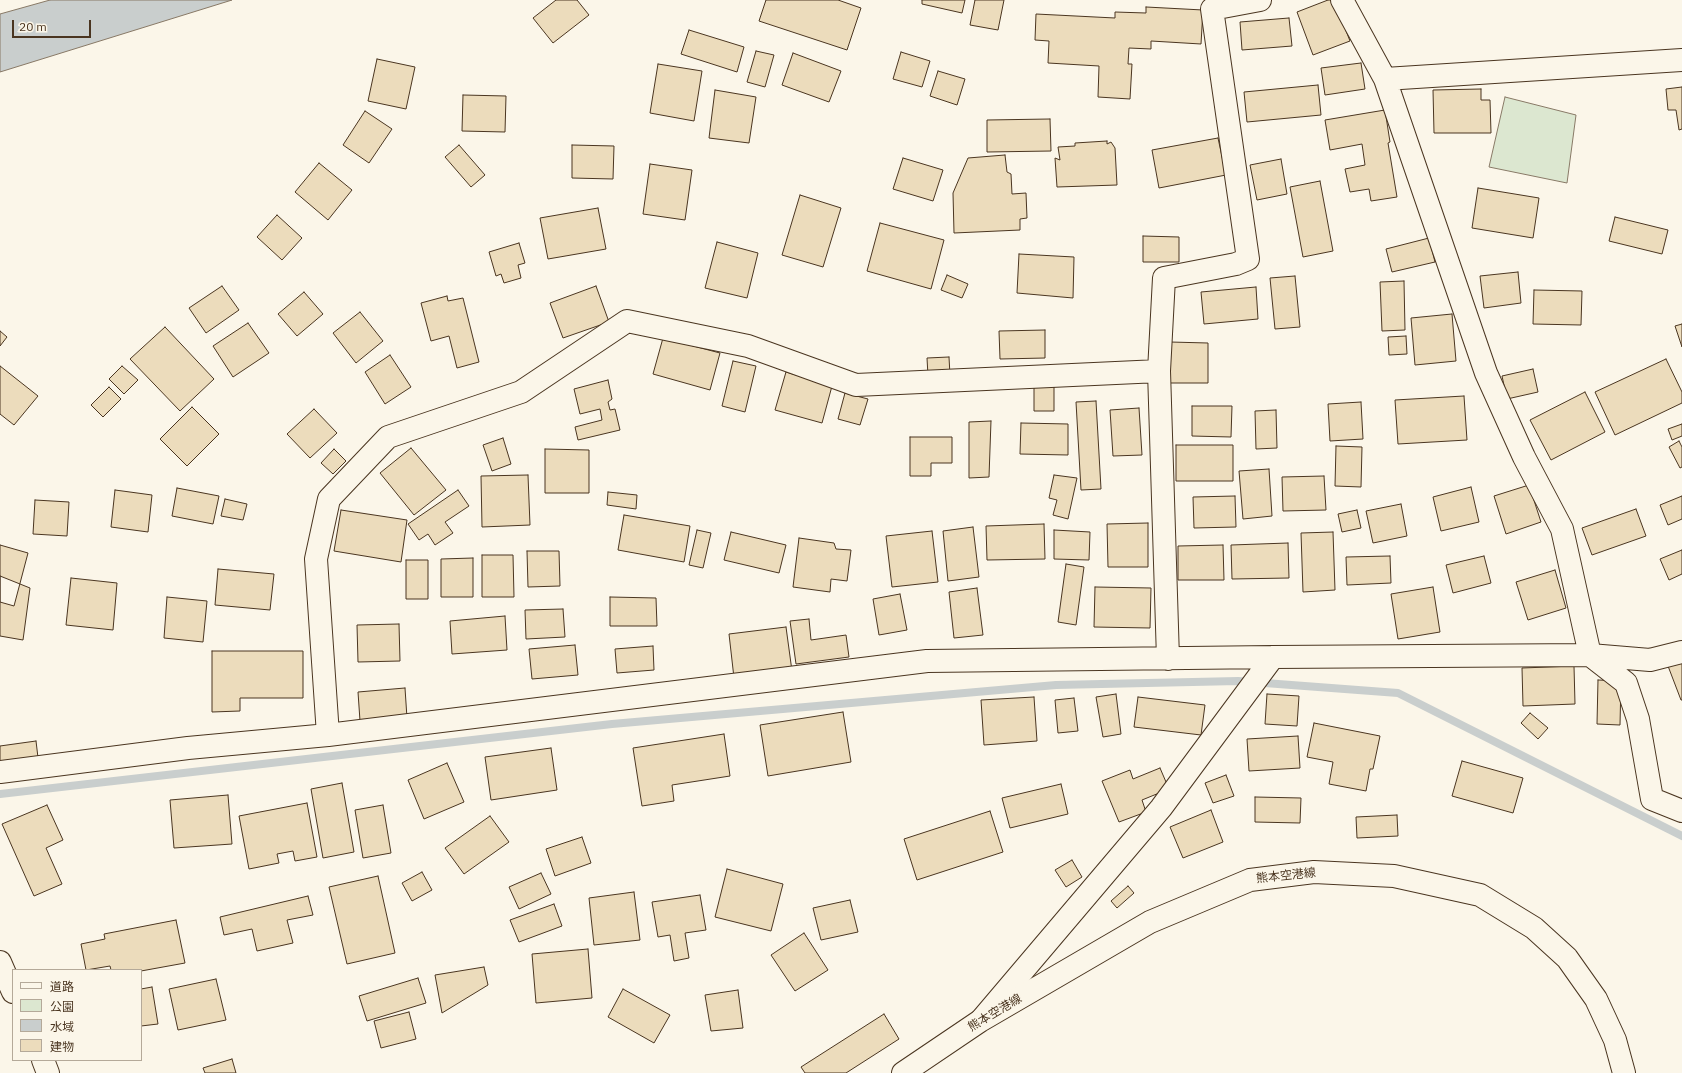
<!DOCTYPE html>
<html>
<head>
<meta charset="utf-8">
<style>
  body { margin:0 }
  #map { position:relative; width:1682px; height:1073px; overflow:hidden; background:#fbf6e9; font-family:"IBM Plex Sans","Noto Sans JP",sans-serif }
  canvas { display:block }
  .legend { position:absolute; left:12px; top:969px; width:130px; height:92px; box-sizing:border-box; background:#fbf6e9; border:1px solid #b4a999; margin:0; padding:5px 7px; list-style:none; font-size:12px; color:#4a3520 }
  .legend li { display:flex; align-items:center; gap:8px; height:20px }
  .legend b { width:20px; border:1px solid #b4a999 }
  .scale { position:absolute; left:12px; top:20px; width:79px; height:18px; box-sizing:border-box; border:2px solid #4a3520; border-top:0; padding-left:5px; font-size:12px; line-height:14px; white-space:nowrap; color:#4a3520; -webkit-text-stroke:3px #fbf6e9; paint-order:stroke }
</style>
</head>
<body>
<div id="map">
<canvas width="1682" height="1073"></canvas>
<ul class="legend">
<li><b style="height:5px;background:#fbf6e9"></b>道路</li>
<li><b style="height:11px;background:#dce7d0"></b>公園</li>
<li><b style="height:11px;background:#c9cecd"></b>水域</li>
<li><b style="height:11px;background:#ecdcbc"></b>建物</li>
</ul>
<div class="scale">20 m</div>
</div>
<script>
const ctx = document.querySelector('canvas').getContext('2d');
ctx.lineJoin = 'round';
function fillPath(path, color) {
  ctx.fillStyle = color;
  ctx.fill(path, 'evenodd');
}
function shape(rows) {
  const path = new Path2D();
  for (const r of rows) {
    path.moveTo(r[0], r[1]);
    for (let i = 2; i < r.length; i += 2) path.lineTo(r[i], r[i + 1]);
  }
  return path;
}
function stroke(path, color, width, dash) {
  ctx.strokeStyle = color;
  ctx.lineWidth = width;
  ctx.lineCap = dash ? 'butt' : 'round';
  ctx.setLineDash(dash || []);
  ctx.stroke(path);
}
function drawText(font, color, halo, rows, align = 'center') {
  ctx.font = font + ' "IBM Plex Sans","Noto Sans JP",sans-serif';
  ctx.lineWidth = 3;
  ctx.setLineDash([]);
  ctx.textBaseline = 'middle';
  ctx.strokeStyle = halo;
  ctx.fillStyle = color;
  for (const [text, x, y, turn = 0] of rows) {
    ctx.save();
    ctx.translate(x, y);
    ctx.rotate((+turn || 0) * Math.PI / 180);
    ctx.textAlign = isNaN(turn) ? turn : align;
    if (halo) ctx.strokeText(text, 0, 0);
    ctx.fillText(text, 0, 0);
    ctx.restore();
  }
}
const green = shape([
  [1505,97,1576,115,1567,183,1489,167,1505,97]
]);
const water = shape([
  [50,0,232,0,0,72,0,14,50,0]
]);
const stream = shape([
  [0,794,612,724,1056,685,1238,681,1398,693,1682,836]
]);
const building = shape([
  [556,0,577,0,589,15,553,43,533,18,556,0],
  [766,0,838,0,861,8,847,50,759,21,766,0],
  [922,0,965,0,962,13,922,4,922,0],
  [975,0,1004,0,998,30,970,25,975,0],
  [1328,0,1334,0,1350,41,1313,55,1297,12,1328,0],
  [1146,7,1203,10,1201,44,1151,41,1151,49,1129,48,1128,64,1132,64,1130,99,1098,97,1099,66,1048,63,1049,41,1035,40,1036,14,1115,18,1115,12,1146,13,1146,7],
  [1289,18,1292,46,1242,50,1240,22,1289,18],
  [689,30,744,47,737,72,681,54,689,30],
  [756,51,774,55,765,87,747,82,756,51],
  [901,52,930,61,922,87,893,79,901,52],
  [793,53,841,71,829,102,782,85,793,53],
  [377,59,415,67,406,109,368,101,377,59],
  [1361,63,1365,89,1325,95,1321,68,1361,63],
  [658,64,702,71,694,121,650,113,658,64],
  [938,71,965,79,957,105,930,96,938,71],
  [1318,85,1321,115,1247,122,1244,92,1318,85],
  [1682,87,1682,129,1679,130,1676,110,1668,110,1666,89,1682,87],
  [1481,89,1481,100,1490,100,1491,133,1434,133,1433,90,1481,89],
  [715,90,756,97,749,143,709,138,715,90],
  [463,95,506,96,505,132,462,131,463,95],
  [1385,110,1390,142,1388,143,1397,197,1371,201,1369,189,1350,192,1345,169,1365,165,1362,144,1330,150,1325,120,1385,110],
  [365,111,392,129,369,163,343,145,365,111],
  [1050,119,1051,151,987,152,987,120,1050,119],
  [1218,138,1226,175,1159,188,1152,150,1218,138],
  [1107,141,1107,144,1111,142,1115,148,1117,185,1057,187,1055,158,1060,160,1058,147,1075,146,1075,143,1107,141],
  [459,145,485,175,471,187,445,157,459,145],
  [572,145,614,146,613,179,572,178,572,145],
  [1005,155,1007,172,1011,174,1012,194,1026,193,1027,218,1020,219,1020,230,954,233,953,193,968,158,1005,155],
  [903,158,943,170,933,201,893,189,903,158],
  [1281,159,1287,194,1257,200,1250,165,1281,159],
  [319,163,352,190,328,220,295,192,319,163],
  [650,164,692,170,685,220,643,214,650,164],
  [1320,181,1333,251,1303,257,1290,187,1320,181],
  [1478,188,1539,198,1533,238,1472,228,1478,188],
  [800,195,841,208,823,267,782,255,800,195],
  [598,208,606,249,548,259,540,218,598,208],
  [277,215,302,238,282,260,257,237,277,215],
  [1615,217,1668,230,1662,254,1609,241,1615,217],
  [880,223,944,240,931,289,867,271,880,223],
  [1143,236,1179,237,1179,262,1143,262,1143,236],
  [1429,238,1435,262,1392,272,1386,249,1429,238],
  [717,242,758,253,747,298,705,288,717,242],
  [519,243,525,263,518,265,521,278,504,283,501,274,496,276,489,252,519,243],
  [1019,254,1074,257,1073,298,1017,293,1019,254],
  [1518,272,1521,303,1484,308,1480,276,1518,272],
  [947,275,968,284,962,298,941,290,947,275],
  [1295,276,1300,327,1275,329,1270,278,1295,276],
  [1404,281,1405,330,1382,331,1380,282,1404,281],
  [222,286,239,310,206,333,189,308,222,286],
  [596,286,609,322,563,338,550,303,596,286],
  [1256,287,1258,319,1204,324,1201,292,1256,287],
  [1534,290,1582,291,1581,325,1533,324,1534,290],
  [304,292,323,314,297,336,278,314,304,292],
  [447,296,448,301,463,298,479,362,457,368,449,336,431,341,421,303,447,296],
  [360,312,383,341,356,363,333,333,360,312],
  [1452,314,1456,361,1415,365,1411,318,1452,314],
  [248,323,269,353,233,377,213,346,248,323],
  [1682,324,1682,347,1675,326,1682,324],
  [165,327,214,379,180,411,130,359,165,327],
  [1045,330,1045,358,1000,359,999,331,1045,330],
  [0,331,7,337,0,346,0,331],
  [1406,336,1407,354,1389,355,1388,337,1406,336],
  [663,338,720,353,710,390,653,374,663,338],
  [1170,342,1208,343,1208,383,1170,383,1170,342],
  [390,355,411,387,385,404,365,372,390,355],
  [949,357,950,375,928,376,927,358,949,357],
  [1666,359,1682,392,1682,403,1615,435,1595,392,1666,359],
  [733,361,756,366,745,412,722,406,733,361],
  [0,366,38,396,14,425,0,414,0,366],
  [122,366,138,380,124,394,109,379,122,366],
  [1533,369,1538,392,1507,399,1502,376,1533,369],
  [786,372,832,386,822,423,775,410,786,372],
  [608,380,612,399,608,402,610,410,615,409,620,430,578,440,575,427,602,420,600,409,580,414,574,389,608,380],
  [1034,385,1054,385,1054,411,1034,411,1034,385],
  [109,387,121,399,103,417,91,405,109,387],
  [1585,392,1605,432,1551,460,1530,420,1585,392],
  [845,393,868,399,860,425,838,419,845,393],
  [1464,396,1467,440,1398,444,1395,400,1464,396],
  [1096,401,1101,489,1081,490,1076,402,1096,401],
  [1361,402,1363,439,1330,441,1328,404,1361,402],
  [1192,406,1232,406,1231,437,1192,436,1192,406],
  [192,407,219,434,187,466,160,439,192,407],
  [1139,408,1142,455,1113,456,1110,410,1139,408],
  [314,409,337,433,310,458,287,434,314,409],
  [1276,410,1277,448,1256,449,1255,411,1276,410],
  [991,421,989,477,969,478,969,422,991,421],
  [1021,423,1068,424,1068,455,1020,454,1021,423],
  [1682,424,1682,436,1672,440,1668,429,1682,424],
  [910,437,952,437,952,463,931,463,931,476,910,476,910,437],
  [503,438,511,464,492,471,483,445,503,438],
  [1679,441,1682,447,1682,467,1680,468,1669,447,1679,441],
  [1176,445,1233,445,1233,481,1176,481,1176,445],
  [1336,446,1362,447,1361,487,1335,486,1336,446],
  [411,448,446,490,414,515,380,473,411,448],
  [334,449,346,461,333,474,321,463,334,449],
  [545,449,589,450,589,493,545,493,545,449],
  [1269,469,1272,516,1243,519,1239,471,1269,469],
  [528,475,530,525,482,527,481,476,528,475],
  [1054,475,1077,478,1068,519,1053,515,1057,500,1049,498,1054,475],
  [1324,476,1326,510,1283,511,1282,477,1324,476],
  [1529,485,1541,522,1506,534,1494,496,1529,485],
  [1471,487,1479,522,1441,531,1433,497,1471,487],
  [177,488,219,496,213,524,172,516,177,488],
  [115,490,152,495,148,532,111,527,115,490],
  [458,490,469,506,445,522,453,533,435,545,428,534,419,540,408,524,458,490],
  [608,492,637,495,636,509,607,505,608,492],
  [1235,496,1236,527,1194,528,1193,497,1235,496],
  [1682,496,1682,519,1668,525,1660,505,1682,496],
  [225,499,247,504,243,520,221,516,225,499],
  [35,500,69,502,67,536,33,534,35,500],
  [1401,504,1407,536,1373,543,1366,511,1401,504],
  [1636,509,1646,536,1592,555,1582,528,1636,509],
  [341,510,407,520,401,562,334,551,341,510],
  [1357,510,1361,528,1342,532,1338,514,1357,510],
  [624,515,690,526,684,562,618,550,624,515],
  [1148,523,1148,567,1108,567,1107,524,1148,523],
  [1044,524,1045,559,987,560,986,526,1044,524],
  [973,527,979,577,948,581,943,531,973,527],
  [697,530,711,533,703,568,689,565,697,530],
  [1054,530,1090,532,1089,560,1054,559,1054,530],
  [932,531,938,582,892,587,886,536,932,531],
  [731,532,786,545,779,573,724,560,731,532],
  [1333,532,1335,590,1303,592,1301,533,1333,532],
  [799,538,834,543,836,549,851,550,847,581,831,579,830,592,793,587,799,538],
  [1288,543,1289,578,1232,579,1231,545,1288,543],
  [0,545,28,553,14,606,0,602,0,545],
  [1223,545,1224,580,1178,580,1178,546,1223,545],
  [1682,550,1682,574,1669,580,1660,559,1682,550],
  [527,551,559,551,560,586,528,587,527,551],
  [482,555,513,555,514,597,482,597,482,555],
  [1390,556,1391,583,1347,585,1346,557,1390,556],
  [1484,556,1491,583,1453,593,1446,565,1484,556],
  [473,558,473,597,441,597,441,559,473,558],
  [406,560,428,560,428,599,406,599,406,560],
  [1066,564,1084,567,1076,625,1058,622,1066,564],
  [218,569,274,574,270,610,215,605,218,569],
  [1555,570,1566,608,1528,620,1516,582,1555,570],
  [0,576,30,588,23,640,0,636,0,576],
  [71,578,117,583,113,630,66,625,71,578],
  [1095,587,1151,588,1150,628,1094,627,1095,587],
  [1433,587,1440,632,1398,639,1391,594,1433,587],
  [977,588,983,635,954,638,949,592,977,588],
  [900,594,907,630,879,635,873,599,900,594],
  [167,597,207,601,203,642,164,638,167,597],
  [610,597,656,598,657,626,610,626,610,597],
  [563,609,565,637,526,639,525,610,563,609],
  [505,616,507,650,452,654,450,621,505,616],
  [809,619,811,640,846,635,849,657,796,664,790,621,809,619],
  [399,624,400,661,358,662,357,625,399,624],
  [786,627,792,671,734,678,729,634,786,627],
  [575,645,578,675,532,679,529,649,575,645],
  [653,646,654,670,617,673,615,649,653,646],
  [212,651,303,651,303,698,240,698,240,711,212,712,212,651],
  [1682,661,1682,700,1681,700,1668,666,1682,661],
  [1574,666,1575,704,1523,706,1522,668,1574,666],
  [1598,680,1621,681,1620,725,1597,724,1598,680],
  [405,688,407,718,360,721,358,692,405,688],
  [1116,694,1121,734,1103,737,1096,697,1116,694],
  [1267,694,1299,696,1297,726,1265,724,1267,694],
  [1034,697,1037,741,984,745,981,700,1034,697],
  [1138,697,1205,705,1201,735,1134,727,1138,697],
  [1074,698,1078,731,1058,733,1055,700,1074,698],
  [843,712,851,762,768,776,760,725,843,712],
  [1530,713,1548,728,1538,739,1521,723,1530,713],
  [1314,723,1380,736,1373,769,1370,769,1366,791,1329,784,1333,762,1307,757,1314,723],
  [724,734,730,776,672,785,674,801,642,806,633,748,724,734],
  [1298,736,1300,768,1249,771,1247,739,1298,736],
  [36,741,39,766,0,771,0,746,36,741],
  [551,748,557,790,491,800,485,757,551,748],
  [1462,761,1523,778,1513,813,1452,796,1462,761],
  [447,763,464,802,424,819,408,780,447,763],
  [1160,768,1169,789,1142,800,1146,812,1119,822,1102,781,1130,770,1133,779,1160,768],
  [1226,775,1234,796,1213,803,1205,783,1226,775],
  [342,783,354,852,323,858,311,789,342,783],
  [1061,784,1068,814,1010,828,1002,798,1061,784],
  [228,795,232,844,174,848,170,800,228,795],
  [1255,797,1301,798,1300,823,1255,822,1255,797],
  [307,803,317,857,295,861,293,851,277,854,279,863,249,869,239,816,307,803],
  [47,805,63,840,46,848,62,884,34,896,2,824,47,805],
  [383,805,391,853,363,858,355,810,383,805],
  [1211,810,1223,842,1183,858,1170,827,1211,810],
  [990,811,1003,852,917,880,904,839,990,811],
  [1397,815,1398,836,1357,838,1356,817,1397,815],
  [490,816,509,842,464,874,445,848,490,816],
  [582,837,591,863,555,876,546,849,582,837],
  [1072,860,1082,877,1066,887,1055,870,1072,860],
  [727,869,783,884,771,931,715,917,727,869],
  [422,872,432,890,412,901,402,883,422,872],
  [541,873,551,894,519,909,509,887,541,873],
  [378,876,395,953,347,964,329,887,378,876],
  [1128,886,1134,893,1117,908,1111,901,1128,886],
  [634,892,640,940,594,945,589,898,634,892],
  [700,895,706,930,685,933,689,958,674,961,670,935,658,937,652,902,700,895],
  [308,896,313,915,287,920,293,943,257,951,252,929,224,935,220,917,308,896],
  [850,900,858,932,821,940,813,908,850,900],
  [554,904,562,926,519,942,510,920,554,904],
  [176,920,185,963,141,971,141,970,111,970,110,966,86,970,81,944,105,939,104,934,176,920],
  [804,933,828,970,795,991,771,955,804,933],
  [588,949,592,998,536,1003,532,954,588,949],
  [484,967,488,985,442,1013,435,975,484,967],
  [418,978,426,1003,367,1021,359,996,418,978],
  [216,979,226,1020,178,1030,169,989,216,979],
  [152,987,158,1024,141,1026,141,989,152,987],
  [623,989,670,1015,654,1043,608,1017,623,989],
  [738,990,743,1028,711,1031,705,995,738,990],
  [409,1012,416,1039,381,1048,374,1021,409,1012],
  [884,1014,899,1039,846,1073,805,1073,801,1067,884,1014],
  [232,1059,236,1073,205,1073,203,1068,232,1059]
]);
const minor = shape([
  [1342,0,1385,79,1486,373,1524,457,1562,529,1590,655,1626,683,1638,719,1652,799,1682,811],
  [1385,79,1682,60],
  [1168,659,1159,371,1164,278,1236,264,1248,259,1212,9,1260,0],
  [328,735,316,559,329,499,388,437,521,392,627,321,748,346,856,385,1159,371],
  [0,772,188,748,328,735,927,661,1273,657,1590,655,1650,660,1682,652],
  [982,1019,1161,808,1273,657]
]);
const major = shape([
  [903,1073,980,1021,1150,922,1250,880,1314,872,1394,876,1480,895,1534,928,1567,958,1596,999,1615,1040,1624,1073]
]);
const highway = shape([
  [0,962,13,992],
  [43,1060,48,1073]
]);
const streetNames = [
  ["熊本空港線",1286,876,-6],
  ["熊本空港線",995,1013,-31]
];
fillPath(green, '#dce7d0');
stroke(green, '#887966', 1);
fillPath(water, '#c9cecd');
stroke(water, '#887966', 1);
stroke(stream, '#c9cecd', 8);
fillPath(building, '#ecdcbc');
stroke(building, '#4a3520', 1);
stroke(minor, '#4a3520', 24);
stroke(major, '#4a3520', 24);
stroke(highway, '#4a3520', 24);
stroke(minor, '#fbf6e9', 22);
stroke(major, '#fbf6e9', 22);
stroke(highway, '#fbf6e9', 22);
drawText('12px', '#4a3520', '#fbf6e9', streetNames);
</script>
</body>
</html>
